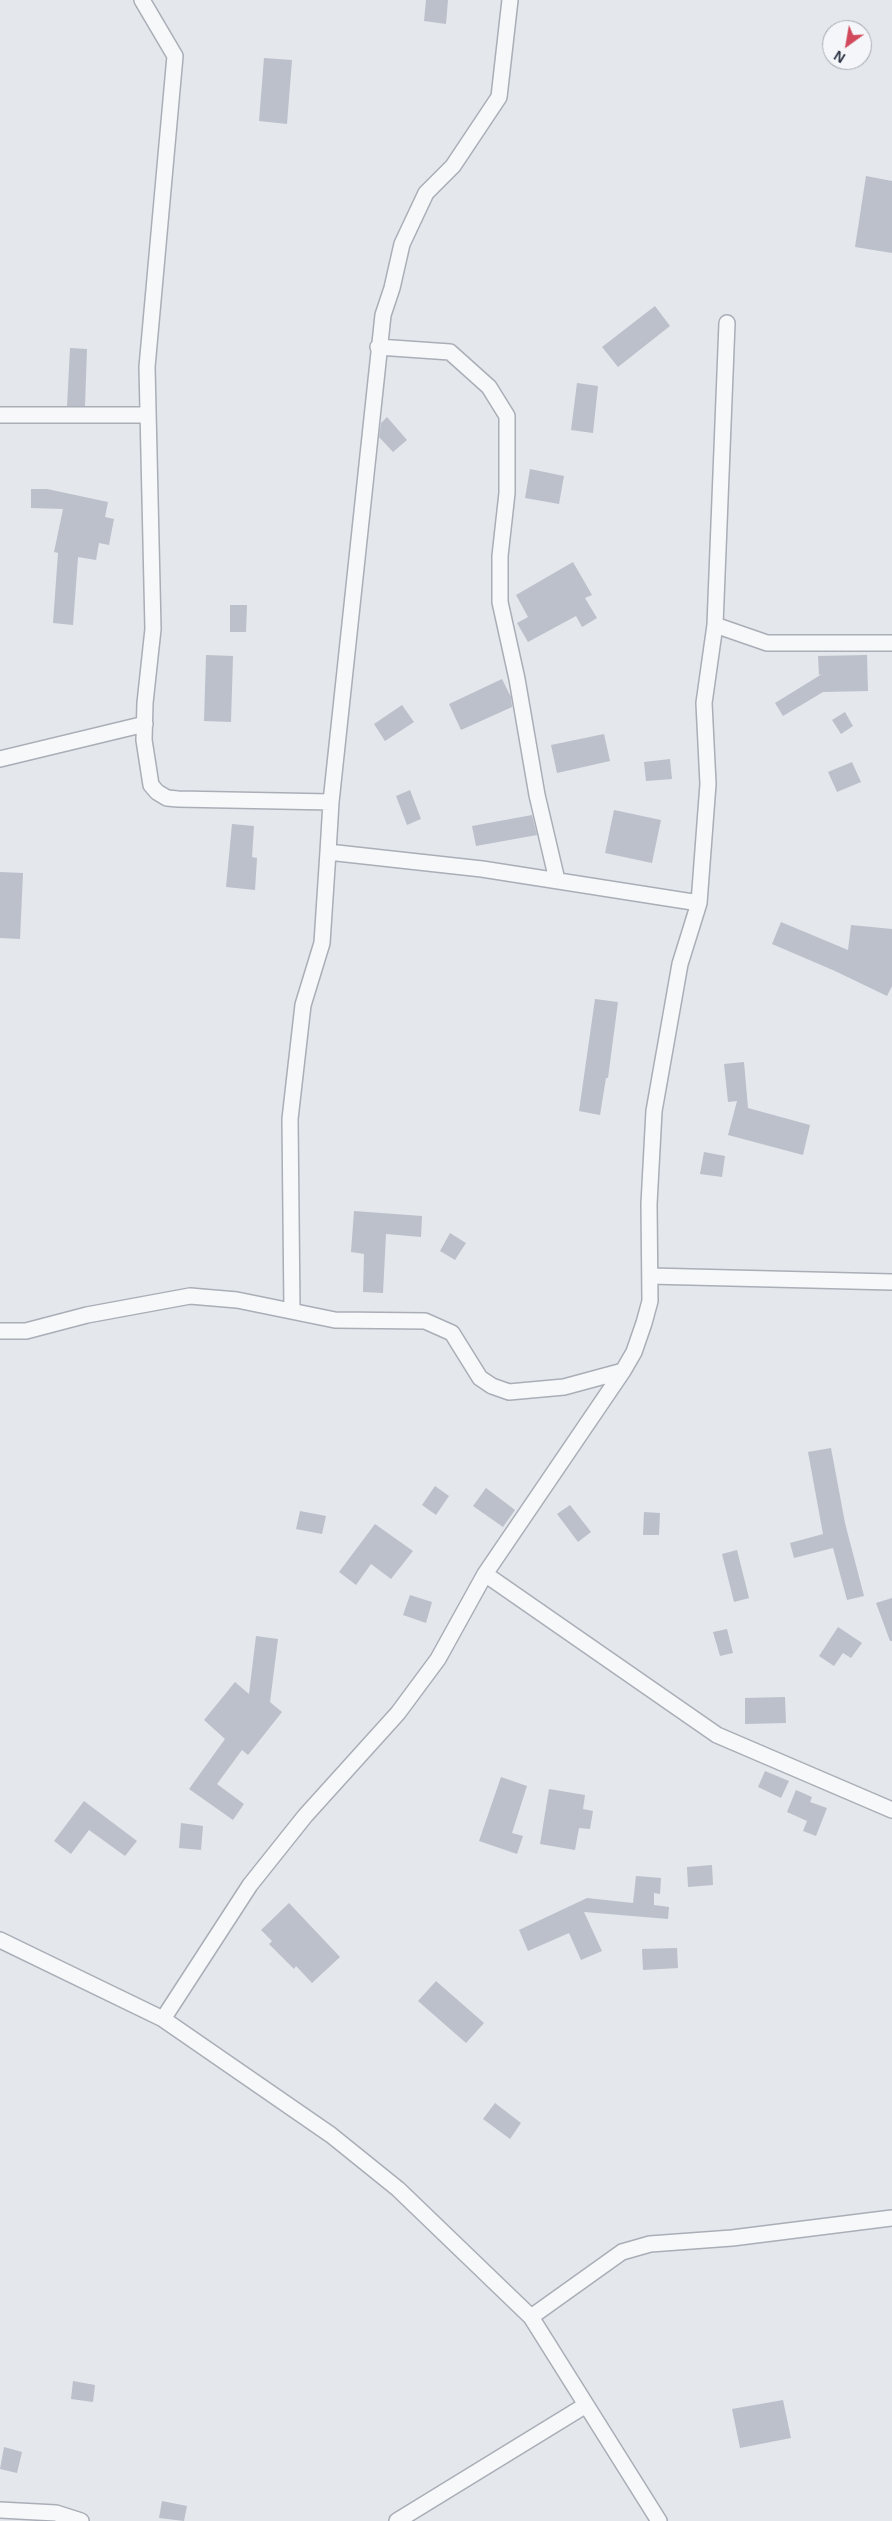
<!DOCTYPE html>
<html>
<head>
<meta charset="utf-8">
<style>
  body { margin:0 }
  #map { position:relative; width:892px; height:2521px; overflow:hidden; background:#e4e7ec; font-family:Helvetica,sans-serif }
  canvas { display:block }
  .north { position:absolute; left:822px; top:20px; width:50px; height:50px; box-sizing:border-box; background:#f4f6f9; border:1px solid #a4a8b1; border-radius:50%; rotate:212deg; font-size:14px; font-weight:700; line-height:20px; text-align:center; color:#2b3445 }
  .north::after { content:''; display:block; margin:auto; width:18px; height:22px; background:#d1495b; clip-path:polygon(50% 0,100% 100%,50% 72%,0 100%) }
</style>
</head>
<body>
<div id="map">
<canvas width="892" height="2521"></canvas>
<div class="north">N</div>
</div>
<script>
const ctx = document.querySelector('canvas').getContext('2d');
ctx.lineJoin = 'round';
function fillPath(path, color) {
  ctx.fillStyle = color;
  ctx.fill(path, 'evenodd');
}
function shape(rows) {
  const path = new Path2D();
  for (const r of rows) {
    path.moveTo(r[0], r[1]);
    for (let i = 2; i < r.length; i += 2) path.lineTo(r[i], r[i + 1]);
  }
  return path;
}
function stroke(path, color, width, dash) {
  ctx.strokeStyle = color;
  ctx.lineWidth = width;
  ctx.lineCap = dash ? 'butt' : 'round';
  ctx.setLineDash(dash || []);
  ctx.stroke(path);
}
const building = shape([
  [426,0,448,0,446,24,424,21],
  [264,58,292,60,287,124,259,121],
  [866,176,892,181,892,253,855,247],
  [655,306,670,326,618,367,602,347],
  [70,348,87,349,85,406,67,406],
  [577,383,598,386,593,433,571,430],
  [387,417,407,440,393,452,379,437,381,423],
  [530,469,564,476,559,504,525,498],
  [31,489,47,489,108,502,105,517,114,519,109,545,99,543,96,560,78,557,73,625,53,623,58,553,54,552,63,509,31,508],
  [573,562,592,595,585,598,597,618,582,627,576,616,528,642,517,623,528,617,516,595],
  [230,605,247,605,246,632,230,632],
  [206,655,233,656,231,722,204,721],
  [867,655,868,691,823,692,783,716,775,703,822,674,819,675,818,656],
  [502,679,511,697,512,707,461,730,449,704],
  [402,705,414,722,385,741,374,724],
  [845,712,853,726,841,734,832,720],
  [604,734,610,761,557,773,551,745],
  [670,759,672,779,646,781,644,762],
  [852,762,861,782,837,792,828,772],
  [410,790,421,819,407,825,396,796],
  [614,810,661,820,652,863,605,853],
  [532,815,537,835,476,846,472,826],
  [232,824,254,826,252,857,257,858,255,890,226,887],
  [0,872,23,873,20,939,0,938],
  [781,922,848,950,851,925,892,929,892,986,887,996,835,971,772,944],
  [595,999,618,1002,608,1078,606,1078,600,1115,579,1111],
  [744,1062,748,1108,810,1125,803,1155,728,1135,737,1101,728,1102,724,1064],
  [704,1152,725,1156,722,1177,700,1174],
  [354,1211,422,1216,421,1237,386,1234,383,1293,363,1292,364,1254,351,1252],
  [450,1233,466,1243,455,1260,440,1251],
  [831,1448,845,1523,864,1596,847,1600,833,1548,794,1558,790,1543,823,1534,808,1452],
  [435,1486,449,1496,436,1515,422,1505],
  [486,1488,515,1510,503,1527,473,1506],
  [570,1505,591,1532,578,1542,557,1514],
  [300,1511,326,1516,322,1534,296,1529],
  [644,1512,660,1513,659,1535,643,1535],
  [375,1524,413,1551,391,1579,371,1564,356,1585,339,1572],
  [737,1550,749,1598,734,1602,722,1554],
  [410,1595,432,1602,426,1623,403,1615],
  [892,1598,892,1641,890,1641,876,1603],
  [838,1627,862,1643,851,1658,843,1653,834,1666,819,1656],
  [727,1629,733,1653,720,1656,713,1632],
  [256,1636,278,1639,270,1702,282,1712,248,1755,242,1750,217,1784,244,1804,233,1820,189,1789,225,1739,204,1720,235,1682,249,1694],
  [785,1697,786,1723,745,1724,745,1698],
  [765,1771,789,1781,781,1798,758,1787],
  [501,1777,527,1786,512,1833,523,1836,517,1854,479,1841],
  [549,1789,585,1795,583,1809,593,1811,590,1829,579,1828,575,1850,540,1844],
  [796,1790,812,1797,810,1802,827,1808,816,1836,803,1831,807,1821,787,1812],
  [84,1801,137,1841,125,1856,89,1830,71,1854,54,1841],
  [181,1823,203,1826,201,1850,179,1848],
  [712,1865,713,1885,688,1887,687,1867],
  [636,1876,661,1878,660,1894,654,1893,654,1905,669,1907,668,1919,584,1912,602,1951,581,1960,569,1933,528,1951,519,1930,587,1898,633,1903],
  [289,1903,340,1957,312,1983,296,1966,294,1969,269,1944,272,1941,261,1930],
  [677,1948,678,1968,643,1970,642,1949],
  [436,1981,484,2023,466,2043,418,2001],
  [495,2103,521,2123,510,2139,483,2119],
  [73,2381,95,2385,93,2402,71,2399],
  [783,2400,791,2438,740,2448,732,2409],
  [4,2447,22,2452,17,2473,0,2469],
  [162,2501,187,2506,184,2521,159,2518]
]);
const street = shape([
  [142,0,175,56,147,367,153,629,145,703,144,740,151,785,157,792,167,798,178,799,331,802,328,852,482,869,699,903],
  [378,347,450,352,489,387,507,416,507,493,500,556,500,602,517,679,537,795,557,880],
  [0,415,148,415],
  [715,625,767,643,892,643],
  [0,759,145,724],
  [331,802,383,315,392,288,402,244,426,193,453,166,499,97,510,0],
  [650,1276,892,1282],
  [292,1311,290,1119,303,1005,322,943,328,852],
  [0,1331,26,1331,87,1315,190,1296,237,1300,335,1320,425,1321,452,1333,480,1378,492,1386,509,1392,564,1387,623,1371],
  [485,1574,717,1735,892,1810],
  [0,1940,163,2019,331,2135,398,2189,531,2317,659,2521],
  [163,2019,250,1885,305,1816,398,1713,438,1659,485,1574,623,1371,634,1352,644,1323,650,1301,649,1204,654,1111,680,964,699,903,708,784,704,703,715,625,727,323],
  [531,2317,622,2252,650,2244,732,2238,892,2218],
  [0,2510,56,2513,81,2521],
  [397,2521,586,2405]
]);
fillPath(building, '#bbc0ca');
stroke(street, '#a9aeb7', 18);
stroke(street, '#f7f8fa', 15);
</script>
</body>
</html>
